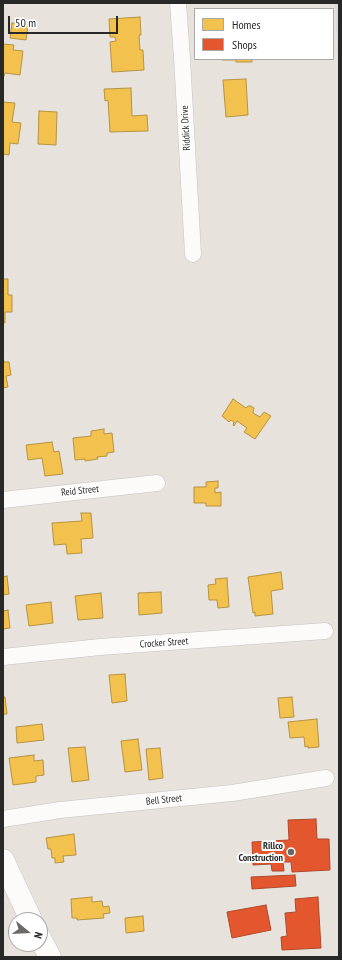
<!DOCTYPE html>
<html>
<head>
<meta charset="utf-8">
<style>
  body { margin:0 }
  #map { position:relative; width:342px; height:960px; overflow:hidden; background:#e8e2dd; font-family:"PT Sans Narrow",sans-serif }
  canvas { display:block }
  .frame { position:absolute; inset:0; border:4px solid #282828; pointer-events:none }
  .legend { position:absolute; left:194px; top:8px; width:140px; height:52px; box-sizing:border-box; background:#fff; border:1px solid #a9a9a9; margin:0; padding:5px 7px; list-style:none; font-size:12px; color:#282828 }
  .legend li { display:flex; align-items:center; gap:8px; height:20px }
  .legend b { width:20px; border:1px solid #a9a9a9 }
  .north { position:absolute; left:8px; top:912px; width:40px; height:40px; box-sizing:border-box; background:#fff; border:1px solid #a9a9a9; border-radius:50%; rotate:108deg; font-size:11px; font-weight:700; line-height:16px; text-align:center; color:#282828 }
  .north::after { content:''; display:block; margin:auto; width:14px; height:18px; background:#6b6967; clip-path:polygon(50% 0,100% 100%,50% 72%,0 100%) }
  .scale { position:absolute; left:8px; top:16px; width:110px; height:18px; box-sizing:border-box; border:2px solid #282828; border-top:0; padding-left:5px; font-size:12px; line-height:14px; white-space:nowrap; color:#282828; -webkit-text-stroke:3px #fff; paint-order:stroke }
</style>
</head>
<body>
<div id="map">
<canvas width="342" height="960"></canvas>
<div class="frame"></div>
<ul class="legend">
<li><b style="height:11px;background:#f2c14e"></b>Homes</li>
<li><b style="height:11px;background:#e4572e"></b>Shops</li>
</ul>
<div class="north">N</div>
<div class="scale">50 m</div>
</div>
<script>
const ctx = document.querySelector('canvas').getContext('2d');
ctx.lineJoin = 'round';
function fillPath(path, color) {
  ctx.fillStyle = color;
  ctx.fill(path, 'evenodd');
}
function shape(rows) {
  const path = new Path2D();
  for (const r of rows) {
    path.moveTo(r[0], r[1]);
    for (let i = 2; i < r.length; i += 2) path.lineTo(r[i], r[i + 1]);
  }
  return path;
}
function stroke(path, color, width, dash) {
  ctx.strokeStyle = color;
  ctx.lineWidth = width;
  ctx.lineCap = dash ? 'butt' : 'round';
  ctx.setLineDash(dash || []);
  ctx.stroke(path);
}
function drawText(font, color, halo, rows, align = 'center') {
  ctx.font = font + ' "PT Sans Narrow",sans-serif';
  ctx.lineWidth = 4;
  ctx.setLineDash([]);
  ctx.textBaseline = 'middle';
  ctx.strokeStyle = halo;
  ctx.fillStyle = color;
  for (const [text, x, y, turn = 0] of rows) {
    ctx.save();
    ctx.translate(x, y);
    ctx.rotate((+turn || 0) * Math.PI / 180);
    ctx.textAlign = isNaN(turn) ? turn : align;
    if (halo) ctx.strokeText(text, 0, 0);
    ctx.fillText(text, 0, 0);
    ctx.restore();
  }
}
const homes = shape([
  [140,17,141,35,139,35,140,50,143,50,144,70,112,72,110,42,116,41,115,37,110,37,109,19,140,17],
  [12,23,28,25,26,40,10,38,12,23],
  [3,44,14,45,13,50,23,51,20,75,5,73,3,79,3,44],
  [221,59,252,59,252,62,236,62,236,60,222,60,221,59],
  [246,79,248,115,226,117,223,80,246,79],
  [131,88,132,116,147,115,148,131,110,132,108,100,105,101,104,89,131,88],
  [3,102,15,103,12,122,21,123,18,144,10,143,9,155,3,154,3,102],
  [39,111,57,112,56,145,38,144,39,111],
  [3,279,8,279,8,295,12,295,12,312,5,312,5,323,3,323,3,279],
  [3,356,4,362,9,362,11,375,6,376,8,387,3,388,3,356],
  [233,399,246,408,248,406,251,406,254,408,253,413,260,417,264,412,271,416,255,439,244,432,247,428,237,421,234,426,233,425,234,422,231,420,229,422,222,416,233,399],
  [104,429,104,434,112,433,114,452,107,453,107,456,97,457,98,459,85,461,85,459,75,460,73,438,91,436,91,431,104,429],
  [52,442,54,452,59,451,63,474,45,476,42,458,28,460,26,445,52,442],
  [218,481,218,488,215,488,215,493,221,492,221,506,206,506,206,503,194,503,194,487,206,487,206,482,218,481],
  [81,513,91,513,93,538,81,539,82,553,67,554,66,544,54,545,52,523,82,521,81,513],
  [281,572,283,589,271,591,273,614,255,616,255,612,253,613,248,577,281,572],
  [7,576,9,594,3,595,3,577,7,576],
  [227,578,229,607,218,608,217,600,209,600,208,585,216,584,215,579,227,578],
  [161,592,162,613,139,615,138,593,161,592],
  [101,593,103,618,78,620,75,596,101,593],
  [51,602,53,623,29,626,26,605,51,602],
  [8,610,10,628,3,629,3,611,8,610],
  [125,674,127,701,112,703,109,675,125,674],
  [3,697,5,697,7,714,3,714,3,697],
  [292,697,294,717,280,718,278,698,292,697],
  [317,719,319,747,308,748,308,746,305,747,304,737,290,738,288,722,317,719],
  [42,724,44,740,17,743,16,727,42,724],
  [138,739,142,770,125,772,121,741,138,739],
  [85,747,89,780,72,782,68,748,85,747],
  [160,748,163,778,149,780,146,749,160,748],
  [34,755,34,761,43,760,44,775,36,776,36,782,13,785,9,758,34,755],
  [74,834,76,855,63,856,64,862,55,863,55,858,52,858,51,849,48,849,46,838,74,834],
  [92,897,92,902,102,901,103,907,109,906,110,913,103,914,104,918,77,920,77,918,72,918,71,899,92,897],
  [143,916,144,931,126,933,125,918,143,916]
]);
const shops = shape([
  [316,819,317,839,329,839,330,870,292,872,291,862,283,862,284,871,272,871,271,864,253,865,252,842,289,840,288,820,316,819],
  [295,875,296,886,252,889,251,877,295,875],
  [318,897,321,948,282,950,281,937,287,936,285,913,296,912,295,899,318,897],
  [266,905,271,930,232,938,227,912,266,905]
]);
const minor = shape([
  [178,3,182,58,193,254],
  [3,500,157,483],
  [3,657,100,647,325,631],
  [3,819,60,810,232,793,326,778]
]);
const secondary = shape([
  [3,860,31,920],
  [40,938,50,957]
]);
const rail = shape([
  [336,3,339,53]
]);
const markers = [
  [291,852,4,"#6b6967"]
];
const streetNames = [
  ["Riddick Drive",186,128,-93],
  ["Reid Street",80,491,-6],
  ["Crocker Street",164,643,-4],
  ["Bell Street",164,800,-6]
];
const poiNames = [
  ["Rillco",283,846],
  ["Construction",283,858]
];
fillPath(homes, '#f2c14e');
stroke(homes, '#b59343', 1);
fillPath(shops, '#e4572e');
stroke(shops, '#ac492c', 1);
stroke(minor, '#c4c2c3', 17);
stroke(secondary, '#c4c2c3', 23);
stroke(minor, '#fcfbfa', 16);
stroke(secondary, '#fcfbfa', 22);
stroke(rail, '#dcdcde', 3);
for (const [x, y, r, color] of markers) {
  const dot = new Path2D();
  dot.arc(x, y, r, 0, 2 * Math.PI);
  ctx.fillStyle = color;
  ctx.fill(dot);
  stroke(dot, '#fff', 1.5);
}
drawText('10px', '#282828', '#fff', streetNames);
drawText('bold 10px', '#282828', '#fff', poiNames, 'right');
</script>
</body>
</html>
